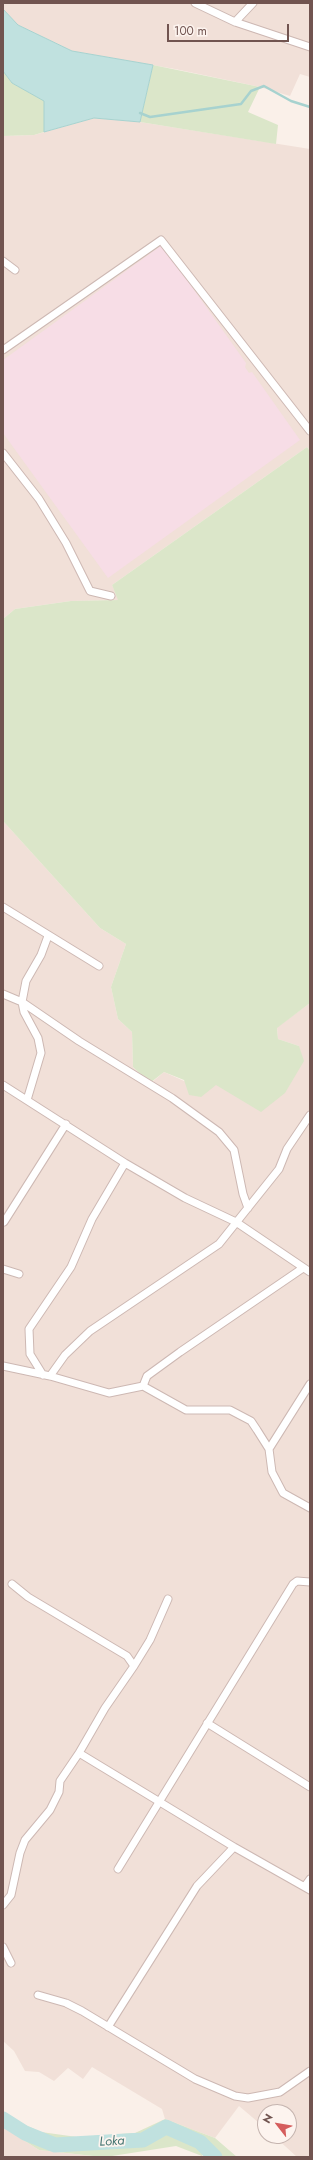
<!DOCTYPE html>
<html>
<head>
<meta charset="utf-8">
<style>
  body { margin:0 }
  #map { position:relative; width:313px; height:2160px; overflow:hidden; background:#faf0e9; font-family:Jost,sans-serif }
  canvas { display:block }
  .frame { position:absolute; inset:0; border:4px solid #715450; pointer-events:none }
  .north { position:absolute; left:257px; top:2104px; width:40px; height:40px; box-sizing:border-box; background:#fdf4ef; border:1px solid #c5b4af; border-radius:50%; rotate:301deg; font-size:11px; font-weight:700; line-height:16px; text-align:center; color:#715450 }
  .north::after { content:''; display:block; margin:auto; width:14px; height:18px; background:#d55d5d; clip-path:polygon(50% 0,100% 100%,50% 72%,0 100%) }
  .scale { position:absolute; left:167px; top:24px; width:122px; height:18px; box-sizing:border-box; border:2px solid #715450; border-top:0; padding-left:5px; font-size:12px; line-height:14px; white-space:nowrap; color:#715450; -webkit-text-stroke:3px #fdf4ef; paint-order:stroke }
</style>
</head>
<body>
<div id="map">
<canvas width="313" height="2160"></canvas>
<div class="frame"></div>
<div class="north">N</div>
<div class="scale">100 m</div>
</div>
<script>
const ctx = document.querySelector('canvas').getContext('2d');
ctx.lineJoin = 'round';
function fillPath(path, color) {
  ctx.fillStyle = color;
  ctx.fill(path, 'evenodd');
}
function shape(rows) {
  const path = new Path2D();
  for (const r of rows) {
    path.moveTo(r[0], r[1]);
    for (let i = 2; i < r.length; i += 2) path.lineTo(r[i], r[i + 1]);
  }
  return path;
}
function stroke(path, color, width, dash) {
  ctx.strokeStyle = color;
  ctx.lineWidth = width;
  ctx.lineCap = dash ? 'butt' : 'round';
  ctx.setLineDash(dash || []);
  ctx.stroke(path);
}
function drawText(font, color, halo, rows, align = 'center') {
  ctx.font = font + ' Jost,sans-serif';
  ctx.lineWidth = 3.5;
  ctx.setLineDash([]);
  ctx.textBaseline = 'middle';
  ctx.strokeStyle = halo;
  ctx.fillStyle = color;
  for (const [text, x, y, turn = 0] of rows) {
    ctx.save();
    ctx.translate(x, y);
    ctx.rotate((+turn || 0) * Math.PI / 180);
    ctx.textAlign = isNaN(turn) ? turn : align;
    if (halo) ctx.strokeText(text, 0, 0);
    ctx.fillText(text, 0, 0);
    ctx.restore();
  }
}
const residential = shape([
  [3,3,310,3,310,77,300,74,290,96,260,87,175,69,72,51,18,25,3,9],
  [94,118,140,122,310,149,310,451,307,447,112,585,119,600,71,601,15,609,3,619,3,136,34,135],
  [3,821,100,928,126,944,111,987,118,1019,132,1032,133,1067,151,1083,164,1072,184,1081,216,1085,299,1046,278,1039,277,1027,310,1003,310,2157,297,2157,274,2136,289,2136,289,2112,265,2112,265,2128,239,2106,215,2138,165,2119,162,2109,92,2067,83,2079,68,2068,54,2081,39,2072,25,2071,14,2051,3,2041],
  [3,2127,39,2150,93,2156,3,2157]
]);
const medical = shape([
  [162,245,246,363,245,367,249,373,252,372,300,440,108,578,3,433,3,360]
]);
const green = shape([
  [153,65,260,87,248,112,278,125,276,144,140,122],
  [3,71,12,83,45,101,44,132,34,135,3,136],
  [307,447,310,451,310,1003,277,1028,278,1039,299,1046,304,1061,285,1093,261,1112,216,1085,201,1097,189,1095,184,1080,164,1072,150,1083,133,1067,132,1032,118,1019,111,987,126,944,100,928,3,821,3,619,15,609,71,601,118,600,112,585],
  [3,2111,21,2123,41,2132,77,2137,135,2133,165,2119,215,2138,237,2157,208,2157,204,2153,202,2156,176,2146,112,2156,93,2156,39,2150,3,2127]
]);
const water = shape([
  [3,9,18,25,72,51,153,65,140,122,94,118,44,132,44,101,12,83,3,71,3,9]
]);
const stream = shape([
  [140,113,150,117,241,104,251,91,264,86,291,101,310,107]
]);
const river = shape([
  [3,2119,25,2133,55,2145,143,2140,166,2127,200,2142,215,2157]
]);
const street = shape([
  [195,3,235,22,310,47],
  [235,22,253,3],
  [3,261,15,270],
  [3,350,161,240,310,431],
  [3,453,39,499,66,543,90,591,111,596],
  [3,907,99,966],
  [3,994,22,1002,79,1041,172,1098,219,1132,234,1150,243,1194,248,1208],
  [3,1085,125,1163,185,1198,236,1222,310,1272],
  [27,1100,41,1053,38,1038,24,1012,22,1002,26,981,41,955,48,936],
  [4,1222,66,1124],
  [3,1269,19,1274],
  [3,1366,50,1376,109,1393,143,1386,186,1410,230,1410,251,1421,257,1430,269,1449,272,1472,283,1493,310,1508],
  [43,1375,30,1354,29,1329,71,1267,92,1219,125,1163],
  [50,1376,65,1355,90,1331,219,1244,279,1169,287,1149,310,1115],
  [143,1386,147,1376,180,1352,303,1268],
  [269,1449,310,1384],
  [134,1666,150,1640,168,1599],
  [207,1723,310,1787],
  [79,1753,234,1847,310,1890],
  [118,1869,293,1584,297,1581,310,1582],
  [305,1886,310,1879],
  [3,1905,11,1895,20,1853,25,1840,50,1810,59,1792,60,1781,79,1753,105,1708,134,1666,127,1656,28,1597,12,1584],
  [3,1947,11,1963],
  [38,1995,66,2003,82,2011,195,2079,235,2096,248,2098,280,2092,310,2071],
  [108,2027,197,1886,234,1847]
]);
const waterNames = [
  ["Loka",112,2142,-3]
];
fillPath(residential, '#f1e0d8');
fillPath(medical, '#f7dde6');
fillPath(green, '#dbe6c9');
fillPath(water, '#c0e1df');
stroke(water, '#a7d2cf', 1);
stroke(stream, '#a7d2cf', 2.5);
stroke(river, '#c0e1df', 15);
stroke(street, '#cdb8b3', 9);
stroke(street, '#fff', 7);
drawText('italic 13px', '#457572', '#fdf4ef', waterNames);
</script>
</body>
</html>
